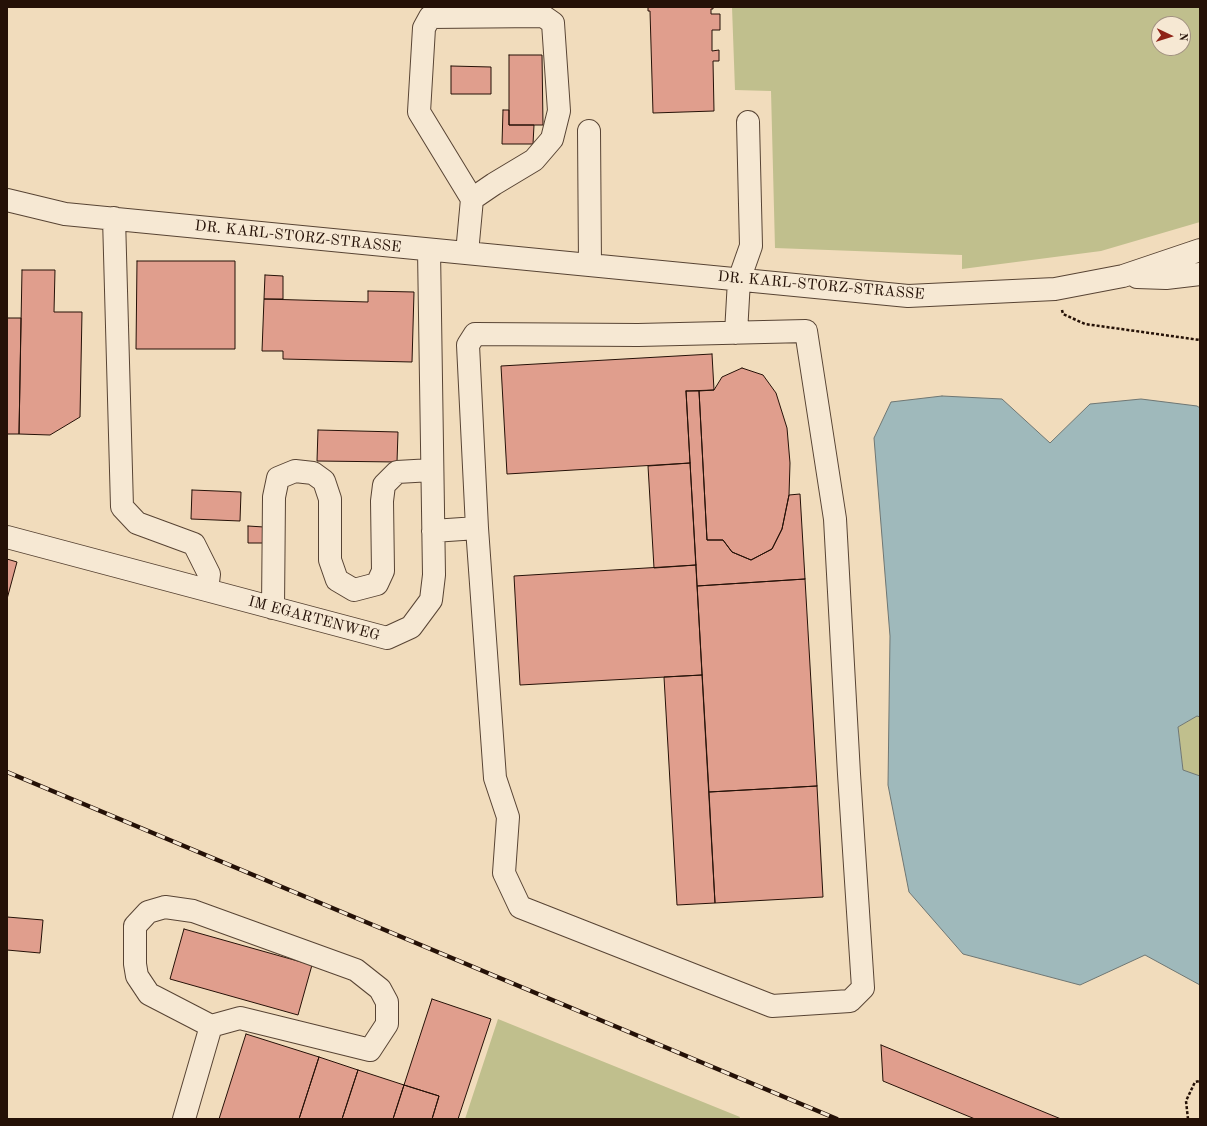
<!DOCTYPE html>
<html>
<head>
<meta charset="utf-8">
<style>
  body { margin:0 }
  #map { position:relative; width:1207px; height:1126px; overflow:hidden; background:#f1dcbc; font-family:"Old Standard TT",serif }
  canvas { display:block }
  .frame { position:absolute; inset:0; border:8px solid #251107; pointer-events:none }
  .north { position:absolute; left:1151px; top:16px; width:40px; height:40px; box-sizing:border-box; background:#f6e8d3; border:1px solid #a29281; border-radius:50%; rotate:94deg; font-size:11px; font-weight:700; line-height:16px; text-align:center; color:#251107 }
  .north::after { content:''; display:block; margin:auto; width:14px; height:18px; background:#8f2418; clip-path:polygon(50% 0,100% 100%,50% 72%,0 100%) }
</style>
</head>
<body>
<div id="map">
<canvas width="1207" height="1126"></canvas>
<div class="frame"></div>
<div class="north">N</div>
</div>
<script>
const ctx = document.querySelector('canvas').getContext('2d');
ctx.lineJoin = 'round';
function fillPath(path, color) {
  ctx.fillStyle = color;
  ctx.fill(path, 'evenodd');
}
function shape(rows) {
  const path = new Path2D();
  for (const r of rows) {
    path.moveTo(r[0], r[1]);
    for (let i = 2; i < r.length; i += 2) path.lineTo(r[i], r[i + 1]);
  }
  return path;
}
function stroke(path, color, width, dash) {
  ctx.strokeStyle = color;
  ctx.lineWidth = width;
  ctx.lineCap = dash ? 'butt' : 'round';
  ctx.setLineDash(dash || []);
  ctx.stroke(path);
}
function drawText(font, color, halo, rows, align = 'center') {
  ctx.font = font + ' "Old Standard TT",serif';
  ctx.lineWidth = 3;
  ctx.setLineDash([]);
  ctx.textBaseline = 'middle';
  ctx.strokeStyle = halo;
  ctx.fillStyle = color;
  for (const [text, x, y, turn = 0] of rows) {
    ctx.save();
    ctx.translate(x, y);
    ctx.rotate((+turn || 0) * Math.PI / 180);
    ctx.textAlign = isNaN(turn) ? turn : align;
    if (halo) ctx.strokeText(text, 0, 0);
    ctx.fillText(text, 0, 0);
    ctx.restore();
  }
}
const green = shape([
  [732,7,1200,7,1200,222,1101,251,962,269,962,255,775,248,771,91,735,90],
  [1159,24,1183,24,1183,48,1159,48],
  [1197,716,1200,717,1200,776,1183,770,1178,727],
  [498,1019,740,1117,739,1119,465,1119]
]);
const water = shape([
  [942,396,1002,399,1050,443,1090,404,1141,399,1197,406,1200,408,1200,717,1197,716,1178,727,1183,770,1200,776,1200,985,1145,955,1080,985,963,954,909,892,888,785,890,636,874,438,891,402,942,396]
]);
const building = shape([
  [648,7,713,7,713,9,711,9,711,14,720,14,720,30,712,30,712,51,719,50,719,61,713,61,714,111,653,113,650,11,648,11,648,7],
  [509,55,542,55,543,125,509,125,509,55],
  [451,66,491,67,491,94,451,94,451,66],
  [503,110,509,110,509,125,534,125,533,144,502,144,503,110],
  [137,261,235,261,235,349,136,349,137,261],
  [22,270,55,270,54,312,82,312,80,417,50,435,19,434,22,270],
  [265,275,283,276,283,299,264,299,265,275],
  [368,291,414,292,412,362,283,359,283,351,262,351,264,299,368,302,368,291],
  [7,318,21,318,19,434,7,434,7,318],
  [712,354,714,390,686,391,690,463,507,474,501,366,712,354],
  [742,368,763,375,776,393,787,428,790,463,789,495,782,529,772,549,751,560,732,552,723,540,707,540,699,391,714,390,722,377,742,368],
  [686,391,699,391,707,540,723,540,732,552,751,560,772,549,782,529,789,495,800,494,805,579,697,586,686,391],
  [318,430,398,432,397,462,317,461,318,430],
  [690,463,696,565,654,568,648,466,690,463],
  [192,490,241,492,240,521,191,519,192,490],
  [248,526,264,527,263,543,248,543,248,526],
  [7,559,17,562,7,599,7,559],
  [696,565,702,675,520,685,514,576,696,565],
  [805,579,817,786,709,792,697,586,805,579],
  [702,675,715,903,677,905,664,677,702,675],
  [817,786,823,897,715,903,709,792,817,786],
  [7,917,43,920,40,953,7,950,7,917],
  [184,929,312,965,298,1015,170,979,184,929],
  [432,999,491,1019,458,1119,432,1119,439,1096,404,1085,432,999],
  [246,1034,319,1057,299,1119,219,1119,246,1034],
  [881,1045,1061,1119,975,1119,883,1081,881,1045],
  [319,1057,358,1070,342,1119,299,1119,319,1057],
  [358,1070,404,1085,393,1119,342,1119,358,1070],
  [404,1085,439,1096,432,1119,393,1119,404,1085]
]);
const path = shape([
  [1062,310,1063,314,1085,324,1200,340],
  [1188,1119,1186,1101,1195,1082,1200,1081]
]);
const minor = shape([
  [589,131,590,265],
  [7,200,65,214,908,296,1055,289,1123,276,1200,250],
  [114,218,122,507,137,523,194,544,209,574,207,590],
  [467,253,472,199,494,184,534,160,552,139,559,111,553,23,543,16,430,17,424,28,419,112,472,199],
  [1137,277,1166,278,1200,274],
  [736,333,739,280,751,246,748,122],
  [433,531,477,528,495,778,508,817,504,873,520,907,772,1006,850,1001,863,988,849,774,835,519,806,331,638,335,475,334,468,345,477,528],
  [7,537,387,638,411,627,431,600,434,575,429,250],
  [273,608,274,497,278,478,295,471,313,473,324,481,330,499,330,560,337,580,354,590,377,584,383,571,382,501,384,485,397,472,432,470],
  [165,907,193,911,356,970,380,989,387,1002,387,1024,370,1050,240,1018,211,1026,155,997,149,994,137,976,135,964,135,926,148,912,165,907],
  [184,1119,211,1026]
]);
const rail = shape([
  [7,772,837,1119]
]);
const streetNames = [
  ["DR. KARL-STORZ-STRASSE",298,237,6],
  ["DR. KARL-STORZ-STRASSE",821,286,5],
  ["IM EGARTENWEG",314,619,15]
];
fillPath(green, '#c0bf8d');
fillPath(water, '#9fb9bb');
stroke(water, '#6e7673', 1);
fillPath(building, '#e09e8d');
stroke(building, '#251107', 1);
stroke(minor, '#584434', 24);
stroke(path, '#251107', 2.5, [3, 2]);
stroke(minor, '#f6e8d3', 22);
stroke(rail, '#251107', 4.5);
stroke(rail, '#f6e8d3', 3, [9]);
drawText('15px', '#251107', '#f6e8d3', streetNames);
</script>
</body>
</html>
